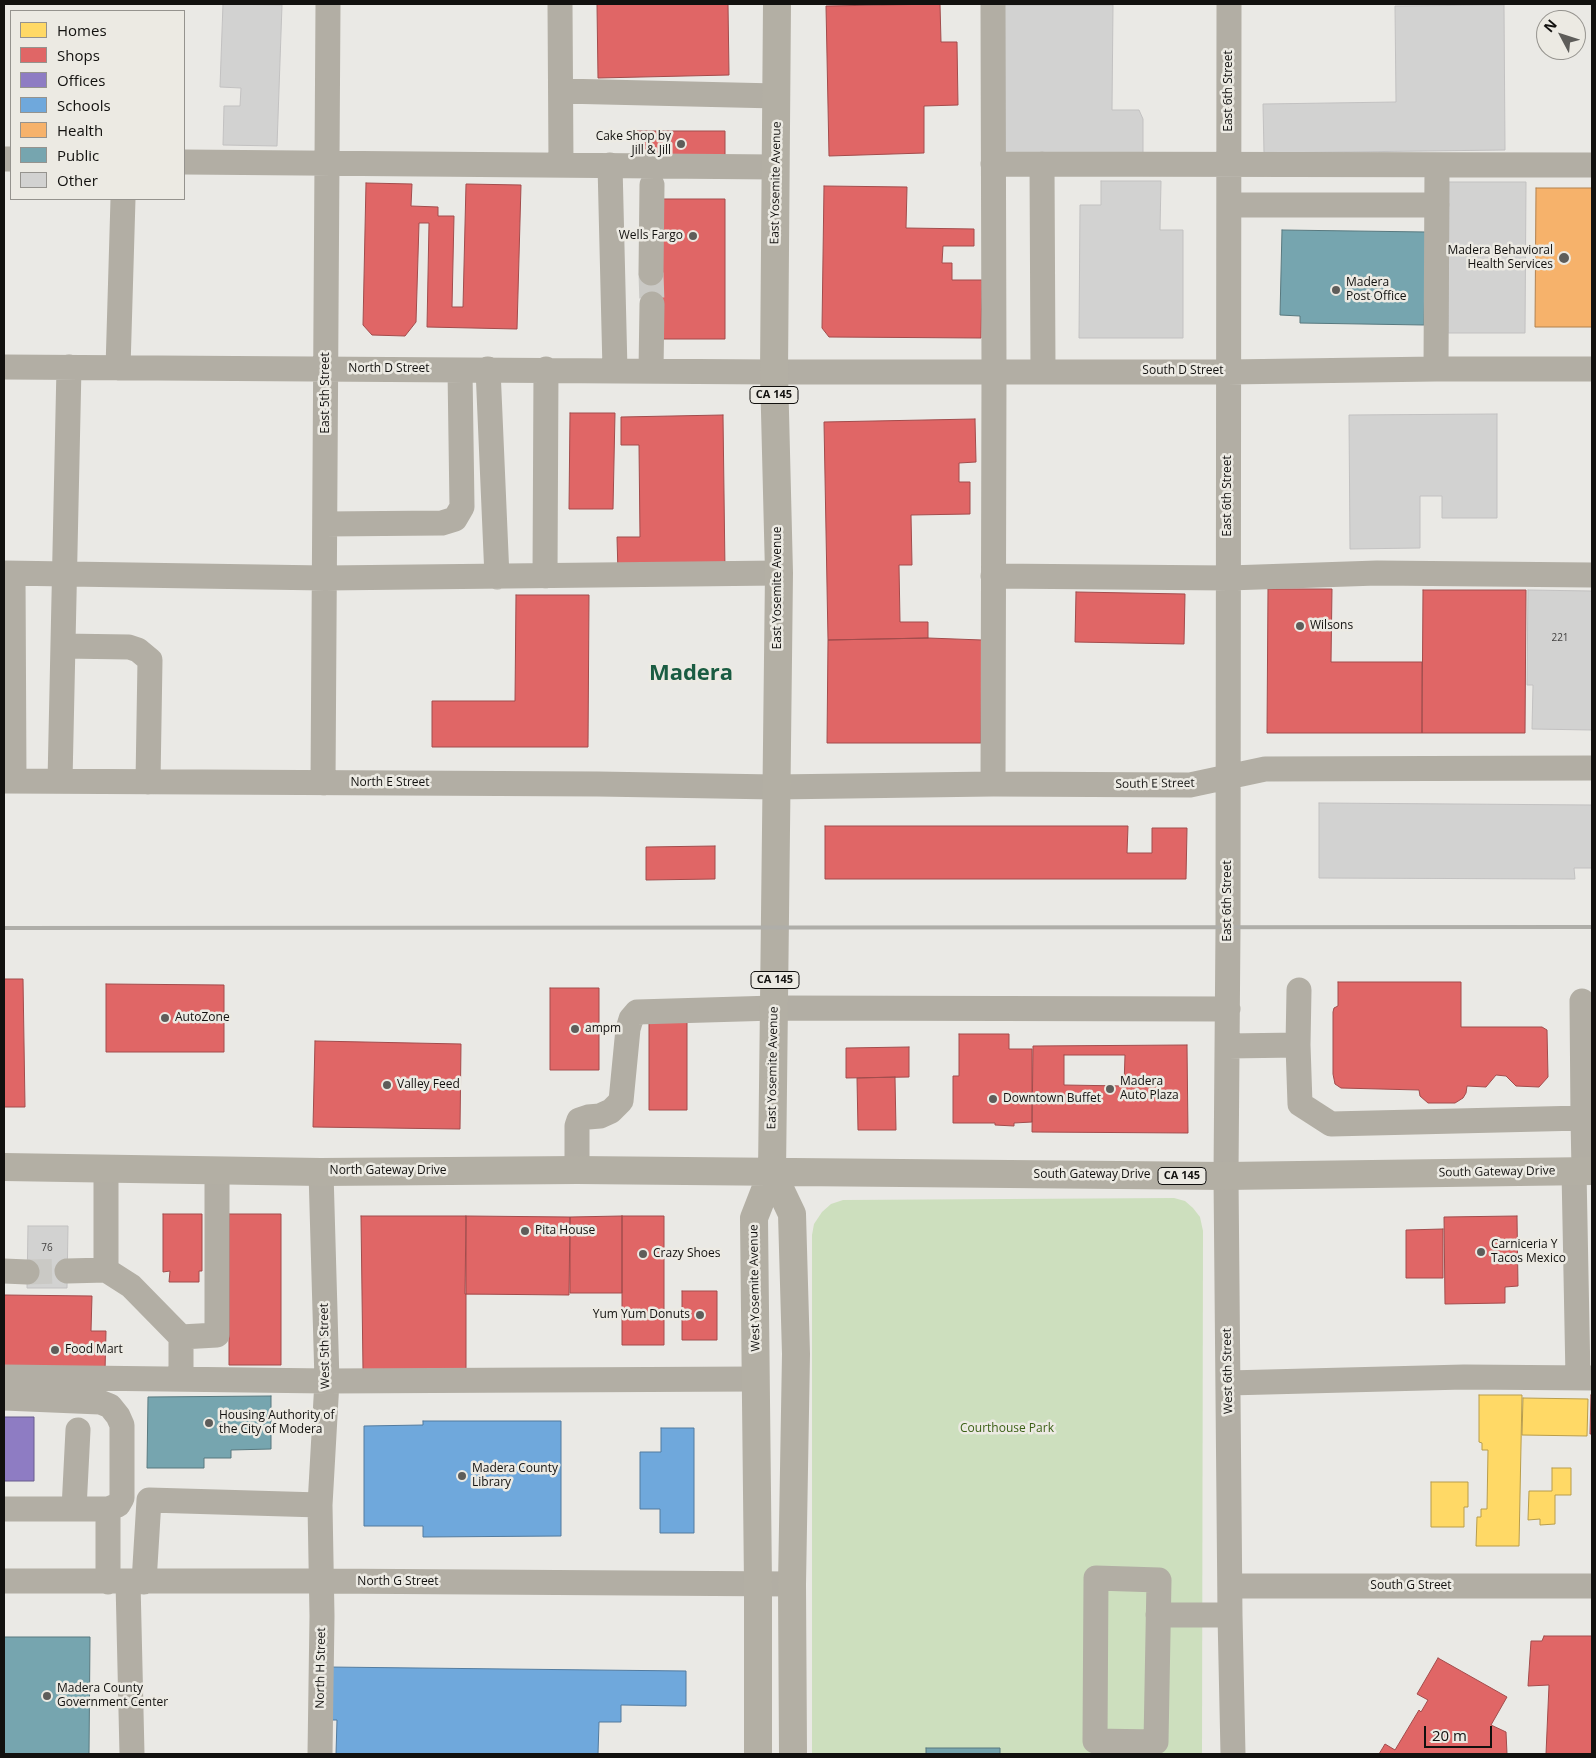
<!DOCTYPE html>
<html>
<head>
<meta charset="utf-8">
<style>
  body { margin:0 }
  #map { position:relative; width:1596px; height:1758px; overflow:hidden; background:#eae9e5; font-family:"Open Sans",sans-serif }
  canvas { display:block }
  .frame { position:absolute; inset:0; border:5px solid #12110f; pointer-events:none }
  .legend { position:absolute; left:10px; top:10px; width:175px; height:190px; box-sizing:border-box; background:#eceae3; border:1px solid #95938e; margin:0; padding:6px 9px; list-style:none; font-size:15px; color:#12110f }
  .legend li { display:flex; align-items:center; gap:10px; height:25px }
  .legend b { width:25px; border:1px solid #95938e }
  .north { position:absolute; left:1536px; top:10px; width:50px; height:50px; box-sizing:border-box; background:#eceae3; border:1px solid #95938e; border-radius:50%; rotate:310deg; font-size:14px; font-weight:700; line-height:20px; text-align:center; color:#12110f }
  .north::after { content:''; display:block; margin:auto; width:18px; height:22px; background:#5e5d5a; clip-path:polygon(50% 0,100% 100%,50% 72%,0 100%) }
  .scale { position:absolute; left:1424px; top:1726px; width:68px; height:22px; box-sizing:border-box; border:2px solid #12110f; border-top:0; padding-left:6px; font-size:15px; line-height:18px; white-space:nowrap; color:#12110f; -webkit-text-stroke:4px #eceae3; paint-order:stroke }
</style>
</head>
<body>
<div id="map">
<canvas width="1596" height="1758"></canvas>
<div class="frame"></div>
<ul class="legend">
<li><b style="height:14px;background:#ffd966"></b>Homes</li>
<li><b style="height:14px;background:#e06666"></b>Shops</li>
<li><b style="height:14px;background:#8e7cc3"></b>Offices</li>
<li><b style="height:14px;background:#6fa8dc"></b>Schools</li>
<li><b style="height:14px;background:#f6b26b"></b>Health</li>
<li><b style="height:14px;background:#76a5af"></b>Public</li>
<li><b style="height:14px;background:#d2d2d1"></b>Other</li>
</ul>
<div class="north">N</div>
<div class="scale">20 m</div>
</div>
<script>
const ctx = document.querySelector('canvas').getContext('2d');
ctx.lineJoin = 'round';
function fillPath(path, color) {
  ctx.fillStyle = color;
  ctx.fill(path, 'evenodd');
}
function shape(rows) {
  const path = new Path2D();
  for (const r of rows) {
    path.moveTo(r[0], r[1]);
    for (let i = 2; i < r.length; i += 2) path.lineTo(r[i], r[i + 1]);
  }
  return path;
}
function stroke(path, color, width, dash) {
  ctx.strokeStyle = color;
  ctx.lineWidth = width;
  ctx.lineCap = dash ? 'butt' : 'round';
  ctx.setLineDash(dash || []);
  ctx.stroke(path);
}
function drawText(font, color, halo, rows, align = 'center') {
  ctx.font = font + ' "Open Sans",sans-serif';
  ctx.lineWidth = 5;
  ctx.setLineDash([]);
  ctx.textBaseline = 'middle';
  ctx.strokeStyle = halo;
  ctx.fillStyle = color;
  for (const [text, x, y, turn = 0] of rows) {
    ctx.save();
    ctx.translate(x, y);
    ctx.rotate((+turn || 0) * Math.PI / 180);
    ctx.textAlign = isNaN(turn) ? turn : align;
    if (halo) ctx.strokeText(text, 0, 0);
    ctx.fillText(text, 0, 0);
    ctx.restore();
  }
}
const green = shape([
  [1174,1198,1185,1201,1193,1208,1200,1217,1203,1231,1202,1754,812,1754,812,1235,814,1224,822,1212,831,1204,843,1200]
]);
const homes = shape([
  [1479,1395,1522,1395,1519,1546,1476,1546,1477,1517,1481,1517,1481,1509,1487,1509,1488,1450,1482,1450,1482,1443,1479,1442,1479,1395],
  [1523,1398,1588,1399,1587,1436,1522,1435,1523,1398],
  [1552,1468,1571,1468,1571,1495,1555,1495,1555,1524,1540,1525,1540,1519,1528,1520,1529,1491,1552,1491,1552,1468],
  [1431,1482,1468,1482,1468,1507,1464,1507,1464,1527,1431,1527,1431,1482]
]);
const shops = shape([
  [597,4,728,4,729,75,598,78,597,4],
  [940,4,941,42,957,42,958,105,924,106,924,153,829,156,826,6,940,4],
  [637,131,725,131,725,156,637,156,637,131],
  [366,183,412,184,411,206,438,207,438,216,454,216,452,307,463,307,466,184,521,185,517,329,427,327,429,223,419,223,416,322,405,336,372,335,363,325,366,183],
  [824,186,907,187,906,228,974,229,974,246,943,246,942,263,952,263,952,280,982,280,981,338,829,337,822,328,824,186],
  [661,199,725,199,725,339,660,339,645,304,645,273,661,199],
  [570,413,615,413,613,509,569,509,570,413],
  [723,415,725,571,618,573,617,537,640,537,639,445,621,445,621,417,723,415],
  [975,419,976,462,959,463,959,482,970,482,970,514,911,515,912,565,899,565,900,622,928,622,928,638,828,640,824,422,975,419],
  [1268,589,1332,589,1331,662,1422,662,1422,733,1267,733,1268,589],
  [1423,590,1526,590,1525,733,1422,733,1423,590],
  [1076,592,1185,594,1184,644,1075,642,1076,592],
  [516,595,589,595,588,747,432,747,432,701,515,701,516,595],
  [928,638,982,640,981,743,827,743,828,640,928,638],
  [825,826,1128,826,1127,853,1152,853,1152,828,1187,828,1186,879,825,879,825,826],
  [715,846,715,879,646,880,646,847,715,846],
  [4,979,23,979,25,1107,4,1107,4,979],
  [1338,982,1461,982,1461,1027,1542,1027,1547,1030,1548,1077,1539,1087,1516,1086,1506,1076,1496,1075,1486,1087,1467,1086,1466,1093,1463,1098,1455,1103,1428,1103,1420,1096,1419,1090,1341,1088,1335,1084,1333,1074,1333,1012,1334,1008,1338,1006,1338,982],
  [106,984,224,985,224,1052,106,1052,106,984],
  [550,988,599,988,599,1070,550,1070,550,988],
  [649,1018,687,1018,687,1110,649,1110,649,1018],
  [959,1034,1009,1034,1009,1049,1032,1049,1032,1122,1014,1123,1014,1126,995,1125,995,1123,953,1123,953,1076,959,1076,959,1034],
  [315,1041,461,1044,460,1129,313,1127,315,1041],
  [1187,1045,1188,1133,1032,1132,1033,1046,1187,1045],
  [909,1047,909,1077,846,1078,846,1048,909,1047],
  [1064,1055,1125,1055,1124,1086,1064,1085,1064,1055],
  [895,1077,896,1130,858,1130,857,1078,895,1077],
  [163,1214,202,1214,202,1271,199,1271,199,1282,169,1282,170,1271,163,1272,163,1214],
  [229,1214,281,1214,281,1365,229,1365,229,1214],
  [361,1216,466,1216,466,1371,363,1370,361,1216],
  [466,1216,570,1217,569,1295,465,1294,466,1216],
  [622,1216,664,1216,664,1345,622,1345,622,1216],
  [622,1216,622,1293,570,1293,570,1217,622,1216],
  [1517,1216,1518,1286,1505,1287,1505,1303,1445,1304,1444,1217,1517,1216],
  [1443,1229,1443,1278,1406,1278,1406,1230,1443,1229],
  [682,1291,717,1291,717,1340,682,1340,682,1291],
  [4,1295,92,1296,91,1331,106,1331,105,1371,4,1369,4,1295],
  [1591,1395,1592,1395,1592,1434,1590,1434,1591,1395],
  [1544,1636,1592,1636,1592,1754,1546,1754,1549,1685,1528,1686,1531,1641,1542,1641,1544,1636],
  [1438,1658,1507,1697,1491,1725,1506,1732,1507,1754,1379,1754,1385,1744,1395,1750,1419,1710,1421,1712,1428,1700,1417,1694,1438,1658]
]);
const offices = shape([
  [4,1417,34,1417,34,1481,4,1481,4,1417]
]);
const schools = shape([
  [423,1421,561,1421,561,1536,423,1537,423,1526,364,1526,364,1426,423,1425,423,1421],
  [661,1428,694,1428,694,1533,660,1533,660,1509,640,1509,640,1452,661,1452,661,1428],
  [327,1667,686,1671,686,1706,621,1705,621,1722,599,1722,598,1754,336,1754,337,1720,326,1720,327,1667]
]);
const health = shape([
  [1536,188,1592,188,1592,327,1535,327,1536,188]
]);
const public = shape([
  [1282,230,1426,232,1424,325,1300,323,1300,316,1280,315,1282,230],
  [271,1396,271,1449,231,1450,231,1458,204,1458,204,1468,147,1468,148,1397,271,1396],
  [4,1637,90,1637,89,1754,4,1754,4,1637],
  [926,1748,1000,1748,1000,1754,926,1754,926,1748]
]);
const building = shape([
  [223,4,282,5,277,146,223,145,224,106,240,106,241,88,220,87,223,4],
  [1001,5,1113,5,1112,110,1139,110,1143,119,1143,158,1000,158,1001,5],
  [1504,5,1505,150,1264,153,1263,104,1396,102,1395,6,1504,5],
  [1101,181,1161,181,1160,230,1183,230,1183,338,1079,338,1080,205,1101,205,1101,181],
  [1449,182,1526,182,1525,333,1448,333,1449,182],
  [1497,414,1497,518,1442,518,1442,496,1420,496,1420,548,1350,549,1349,415,1497,414],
  [1528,590,1592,591,1592,730,1532,729,1533,685,1527,685,1528,590],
  [1319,803,1592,805,1592,868,1574,868,1575,879,1319,878,1319,803],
  [28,1226,68,1226,67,1288,27,1288,28,1226]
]);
const minorTunnel = shape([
  [651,273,652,304],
  [27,1272,67,1271]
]);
const minor = shape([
  [560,4,561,165],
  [993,4,994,371,993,784],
  [1229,4,1228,927,1226,1176,1230,1615,1233,1754],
  [561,91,777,96],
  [4,159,11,159],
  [184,162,776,167],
  [993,164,1592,165],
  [1042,164,1043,370],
  [610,165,615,370],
  [1229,205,1437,205],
  [651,273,652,185],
  [4,367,774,372,1228,372,1436,369,1592,369],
  [118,368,123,199],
  [488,369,497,577],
  [1436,369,1437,165],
  [651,370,652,304],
  [325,524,442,523,455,519,462,507,460,370],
  [4,573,325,578,779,573],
  [13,574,14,781],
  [545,576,546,369],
  [993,576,1229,578,1377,573,1592,575],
  [63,646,129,647,138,650,150,660,148,782],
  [4,781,598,784,775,787,993,784,1190,785,1265,769,1592,768],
  [60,781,69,367],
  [323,783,328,4],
  [1298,1045,1299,990],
  [1228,1046,1298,1045,1300,1104,1331,1124,1583,1118,1582,1001],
  [1583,1118,1584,1171],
  [577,1170,577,1126,579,1120,588,1117,600,1116,611,1111,621,1101,628,1029,631,1019,637,1012,775,1008,1228,1009],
  [1574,1171,1578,1378],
  [106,1270,131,1286,181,1337],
  [4,1271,27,1272],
  [67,1271,106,1270,106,1169],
  [4,1377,327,1381,756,1379],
  [181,1378,181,1337,217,1335,217,1170],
  [1228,1383,1464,1377,1592,1378],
  [4,1398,100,1402,110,1406,118,1416,122,1425,122,1498,118,1505,108,1509],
  [4,1509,108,1509,108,1582],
  [74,1509,78,1430],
  [1096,1578,1159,1580,1156,1742,1095,1741,1096,1578],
  [4,1581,321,1581,792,1584],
  [128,1582,132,1754],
  [144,1582,149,1500,320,1505],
  [1230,1586,1592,1586],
  [1158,1615,1230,1615],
  [320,1754,322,1616,320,1505,327,1381,321,1172]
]);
const major = shape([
  [4,1167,321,1172,577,1170,1226,1176,1592,1171],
  [772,1172,792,1214,796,1354,792,1584,793,1754],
  [758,1754,758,1584,754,1218,772,1172,779,573,774,372,777,4]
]);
const rail = shape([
  [4,928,1592,927]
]);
const markers = [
  [681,144,5,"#5e5d5a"],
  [693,236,5,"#5e5d5a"],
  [1564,258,6,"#5e5d5a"],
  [1336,290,5,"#5e5d5a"],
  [1300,626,5,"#5e5d5a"],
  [165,1018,5,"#5e5d5a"],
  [575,1029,5,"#5e5d5a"],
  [387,1085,5,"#5e5d5a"],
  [1110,1089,5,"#5e5d5a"],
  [993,1099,5,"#5e5d5a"],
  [525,1231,5,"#5e5d5a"],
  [1481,1252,5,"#5e5d5a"],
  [643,1254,5,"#5e5d5a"],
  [700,1315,5,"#5e5d5a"],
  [55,1350,5,"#5e5d5a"],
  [209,1423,5,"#5e5d5a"],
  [462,1476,5,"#5e5d5a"],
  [47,1696,5,"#5e5d5a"]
];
const numberNames = [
  ["221",1560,638],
  ["76",47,1248]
];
const shields = [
  [774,395,48],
  [775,980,48],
  [1182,1176,48]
];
const shieldNames = [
  ["CA 145",774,395],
  ["CA 145",775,980],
  ["CA 145",1182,1176]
];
const streetNames = [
  ["East 6th Street",1229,91,-90],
  ["East Yosemite Avenue",776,183,-89],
  ["North D Street",389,369],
  ["South D Street",1183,371],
  ["East 5th Street",326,393,-90],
  ["East 6th Street",1228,496,-90],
  ["East Yosemite Avenue",778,588,-90],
  ["North E Street",390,783],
  ["South E Street",1155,784,-1],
  ["East 6th Street",1228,901,-90],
  ["East Yosemite Avenue",773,1068,-89],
  ["North Gateway Drive",388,1171],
  ["South Gateway Drive",1497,1172,-1],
  ["South Gateway Drive",1092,1175],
  ["West Yosemite Avenue",755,1288,-91],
  ["West 5th Street",325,1346,-91],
  ["West 6th Street",1228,1371,-91],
  ["North G Street",398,1582],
  ["South G Street",1411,1586],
  ["North H Street",321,1668,-89]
];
const poiNames = [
  ["Cake Shop by",671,137,"right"],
  ["Jill & Jill",671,151,"right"],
  ["Wells Fargo",683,236,"right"],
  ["Madera Behavioral",1553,251,"right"],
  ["Health Services",1553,265,"right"],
  ["Madera",1346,283],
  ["Post Office",1346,297],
  ["Wilsons",1310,626],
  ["AutoZone",175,1018],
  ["ampm",585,1029],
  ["Madera",1120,1082],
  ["Auto Plaza",1120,1096],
  ["Valley Feed",397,1085],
  ["Downtown Buffet",1003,1099],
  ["Pita House",535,1231],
  ["Carniceria Y",1491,1245],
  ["Tacos Mexico",1491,1259],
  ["Crazy Shoes",653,1254],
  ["Yum Yum Donuts",690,1315,"right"],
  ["Food Mart",65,1350],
  ["Housing Authority of",219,1416],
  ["the City of Modera",219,1430],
  ["Madera County",472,1469],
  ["Library",472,1483],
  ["Madera County",57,1689],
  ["Government Center",57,1703]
];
const parkNames = [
  ["Courthouse Park",1007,1429]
];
const townNames = [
  ["Madera",691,674]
];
fillPath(green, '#cddfbe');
fillPath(homes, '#ffd966');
stroke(homes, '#b89d4c', 1);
fillPath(shops, '#e06666');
stroke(shops, '#a24c4c', 1);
fillPath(offices, '#8e7cc3');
stroke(offices, '#695c8d', 1);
fillPath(schools, '#6fa8dc');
stroke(schools, '#537b9e', 1);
fillPath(health, '#f6b26b');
stroke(health, '#b2824f', 1);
fillPath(public, '#76a5af');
stroke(public, '#58797f', 1);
fillPath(building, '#d2d2d1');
stroke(building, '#c2c1c1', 1);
stroke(minorTunnel, '#cac9c5', 25, [25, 12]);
stroke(minor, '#b2aea4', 25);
stroke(major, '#b3afa4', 28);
stroke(rail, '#afaea9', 4);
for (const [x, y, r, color] of markers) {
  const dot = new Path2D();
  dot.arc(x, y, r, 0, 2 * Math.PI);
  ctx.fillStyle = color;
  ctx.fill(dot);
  stroke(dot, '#eceae3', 2);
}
drawText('10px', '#424140', null, numberNames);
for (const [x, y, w] of shields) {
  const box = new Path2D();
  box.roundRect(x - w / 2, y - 8.5, w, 17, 4);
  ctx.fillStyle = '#eceae3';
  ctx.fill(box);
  stroke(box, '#12110f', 1);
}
drawText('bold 11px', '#12110f', null, shieldNames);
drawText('12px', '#12110f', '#eceae3', streetNames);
drawText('12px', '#12110f', '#eceae3', poiNames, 'left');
drawText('12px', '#3a5f14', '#eceae3', parkNames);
drawText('bold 22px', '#1a5c42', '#eceae3', townNames);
</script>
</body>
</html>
